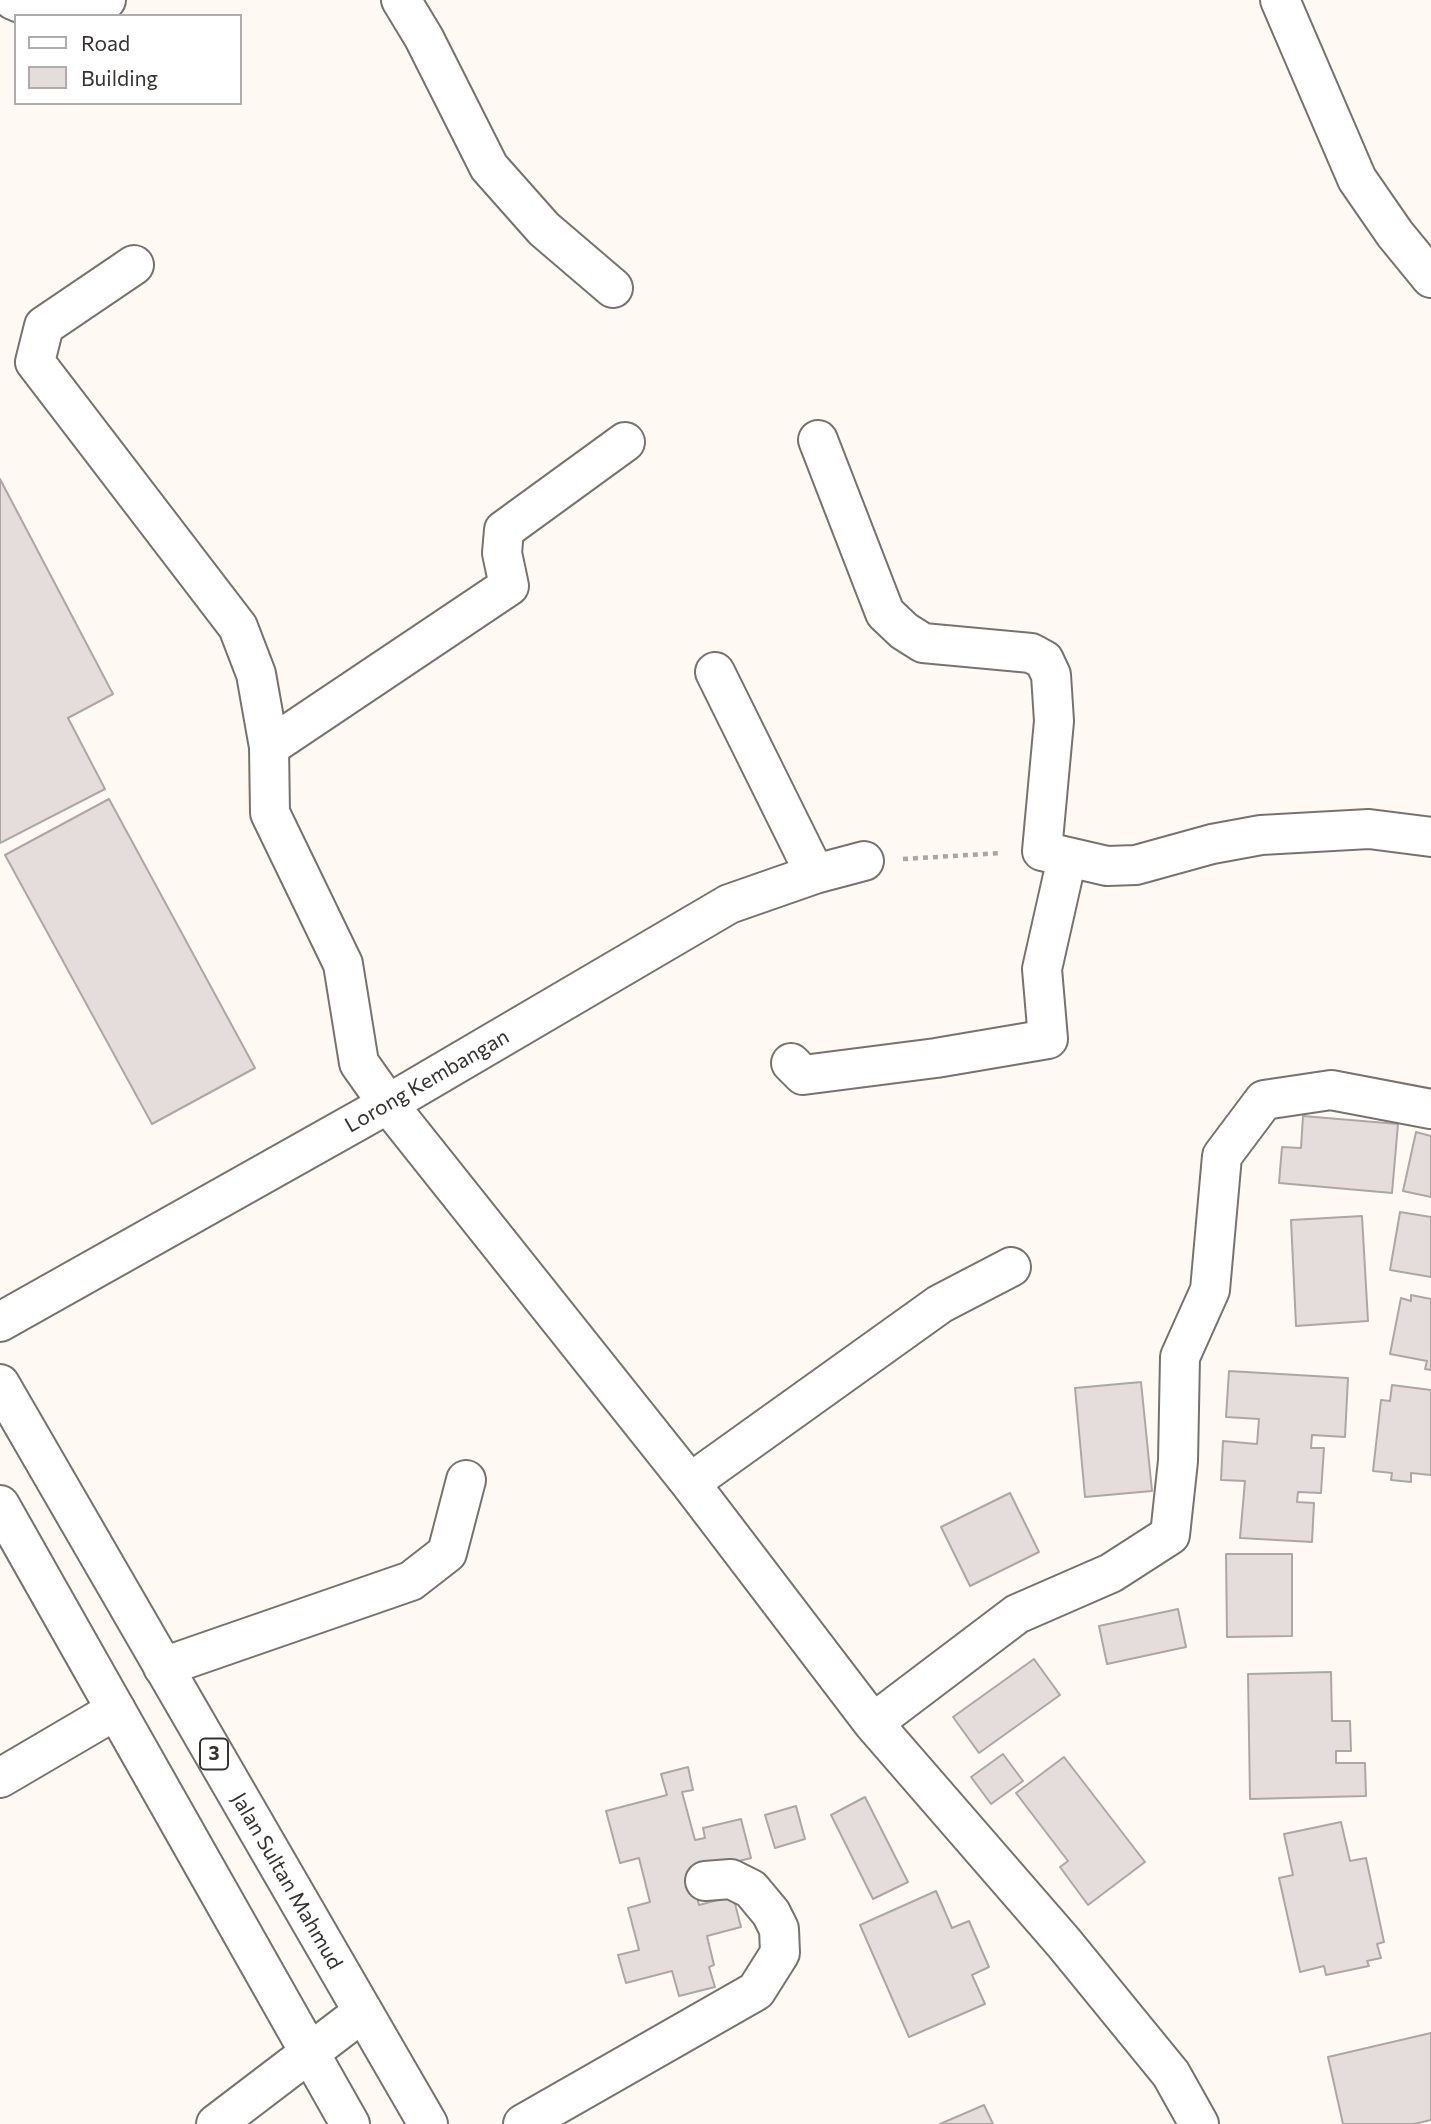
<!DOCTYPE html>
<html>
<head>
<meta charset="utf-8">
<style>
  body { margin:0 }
  #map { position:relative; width:1431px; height:2124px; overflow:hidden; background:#fff9f4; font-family:Commissioner,sans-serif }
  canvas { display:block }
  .legend { position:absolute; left:14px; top:14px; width:228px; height:91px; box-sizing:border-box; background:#fff; border:2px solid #aeadac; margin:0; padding:9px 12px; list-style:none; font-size:21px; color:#353230 }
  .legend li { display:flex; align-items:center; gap:14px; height:35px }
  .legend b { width:35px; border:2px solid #aeadac }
</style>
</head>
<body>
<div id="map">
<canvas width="1431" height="2124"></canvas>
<ul class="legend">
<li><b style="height:9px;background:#fff"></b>Road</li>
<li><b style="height:19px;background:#e5dddb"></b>Building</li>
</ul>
</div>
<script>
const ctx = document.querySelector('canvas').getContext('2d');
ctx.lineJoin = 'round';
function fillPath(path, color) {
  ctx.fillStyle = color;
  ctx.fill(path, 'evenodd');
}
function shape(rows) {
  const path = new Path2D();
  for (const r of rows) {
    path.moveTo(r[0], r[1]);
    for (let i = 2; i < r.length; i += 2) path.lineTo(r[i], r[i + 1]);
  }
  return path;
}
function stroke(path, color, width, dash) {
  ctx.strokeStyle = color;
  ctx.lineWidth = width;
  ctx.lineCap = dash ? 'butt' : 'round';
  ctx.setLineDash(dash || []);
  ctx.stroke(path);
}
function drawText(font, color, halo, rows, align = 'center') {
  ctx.font = font + ' Commissioner,sans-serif';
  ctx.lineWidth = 5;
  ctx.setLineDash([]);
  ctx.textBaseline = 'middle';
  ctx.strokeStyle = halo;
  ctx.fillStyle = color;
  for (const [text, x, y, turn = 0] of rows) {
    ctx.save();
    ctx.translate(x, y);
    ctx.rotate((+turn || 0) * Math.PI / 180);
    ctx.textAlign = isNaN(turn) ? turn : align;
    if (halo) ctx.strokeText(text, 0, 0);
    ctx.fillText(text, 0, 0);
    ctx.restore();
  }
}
const building = shape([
  [0,479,113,694,68,718,105,789,0,843,0,479],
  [109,799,255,1068,152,1124,5,855,109,799],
  [1303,1116,1398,1124,1392,1193,1279,1183,1282,1147,1301,1148,1303,1116],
  [1416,1132,1431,1136,1431,1197,1403,1191,1416,1132],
  [1400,1212,1431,1217,1431,1277,1390,1270,1400,1212],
  [1362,1216,1368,1321,1296,1326,1291,1220,1362,1216],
  [1411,1295,1431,1299,1431,1370,1425,1369,1427,1361,1390,1354,1401,1298,1411,1301,1411,1295],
  [1229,1371,1348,1378,1345,1437,1312,1435,1311,1448,1324,1448,1321,1493,1298,1492,1297,1502,1314,1503,1312,1542,1240,1538,1245,1481,1221,1480,1223,1441,1257,1444,1259,1419,1226,1417,1229,1371],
  [1141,1382,1152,1491,1085,1497,1075,1388,1141,1382],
  [1392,1385,1431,1390,1431,1475,1411,1473,1411,1482,1391,1480,1392,1473,1373,1471,1381,1400,1390,1401,1392,1385],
  [1010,1493,1039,1552,970,1586,941,1527,1010,1493],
  [1226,1554,1292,1554,1292,1636,1227,1637,1226,1554],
  [1178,1609,1186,1647,1107,1664,1099,1626,1178,1609],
  [1034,1659,1060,1695,979,1753,953,1717,1034,1659],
  [1331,1672,1332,1721,1350,1721,1351,1751,1336,1751,1336,1763,1365,1763,1366,1796,1250,1799,1248,1674,1331,1672],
  [1003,1754,1023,1781,991,1804,971,1777,1003,1754],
  [1064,1757,1145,1862,1088,1905,1060,1867,1068,1861,1016,1793,1064,1757],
  [688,1767,693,1790,682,1792,695,1840,705,1838,703,1828,741,1819,751,1858,691,1873,699,1905,733,1896,741,1927,707,1936,714,1965,709,1967,715,1987,679,1996,672,1971,626,1983,618,1955,639,1950,628,1908,650,1902,639,1858,620,1863,606,1811,667,1795,661,1774,688,1767],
  [865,1797,908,1882,873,1899,831,1815,865,1797],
  [796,1806,805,1839,775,1848,765,1815,796,1806],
  [1341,1822,1350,1861,1366,1858,1384,1942,1377,1944,1381,1958,1367,1961,1369,1966,1326,1975,1324,1966,1300,1972,1279,1878,1293,1875,1284,1834,1341,1822],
  [936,1891,952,1928,969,1921,989,1967,972,1975,985,2004,909,2037,860,1925,936,1891],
  [1431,2033,1431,2120,1414,2124,1343,2124,1328,2057,1431,2033],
  [984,2105,993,2124,940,2124,984,2105]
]);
const path = shape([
  [903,859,1002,853]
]);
const minor = shape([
  [13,0,41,12,82,9,106,0],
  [401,0,424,38,489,167,544,229,613,288],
  [1280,0,1357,179,1395,234,1431,278],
  [134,265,44,326,35,362,238,627,256,674,269,747,270,813,343,964,359,1063,388,1104,690,1483,873,1723,1064,1943,1171,2074,1199,2124],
  [818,440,885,613,904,631,923,643,1031,653,1044,660,1051,675,1054,721,1042,851,1107,866,1136,865,1212,844,1261,835,1369,829,1431,837],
  [715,672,815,874],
  [269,747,509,586,502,553,504,530,625,442],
  [791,1063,803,1075,936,1058,1048,1039,1042,969,1067,858],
  [0,1322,388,1104,729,904,815,874,864,861],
  [690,1483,940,1304,1011,1267],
  [163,1667,411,1581,447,1553,466,1480],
  [873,1723,1017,1614,1111,1573,1170,1535,1178,1461,1180,1357,1210,1290,1222,1156,1264,1100,1331,1090,1431,1109],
  [0,1778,116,1710],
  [216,2124,363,2012],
  [523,2124,756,1991,780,1953,779,1929,771,1913,751,1889,731,1879,705,1881]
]);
const highway = shape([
  [0,1384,428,2124],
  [0,1505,350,2124]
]);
const shields = [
  [214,1754,28]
];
const shieldNames = [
  ["3",214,1754]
];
const streetNames = [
  ["Lorong Kembangan",427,1081,-30],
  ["Jalan Sultan Mahmud",287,1881,60]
];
fillPath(building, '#e5dddb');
stroke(building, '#aea6a4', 2);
stroke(minor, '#77726d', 42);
stroke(highway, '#77726d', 42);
stroke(path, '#aba6a3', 4.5, [5, 5]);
stroke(minor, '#fff', 38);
stroke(highway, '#fff', 38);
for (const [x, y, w] of shields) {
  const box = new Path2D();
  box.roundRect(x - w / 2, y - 15.5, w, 31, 5);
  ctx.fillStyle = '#fff';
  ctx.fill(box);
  stroke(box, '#353230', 2);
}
drawText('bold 19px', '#353230', null, shieldNames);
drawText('21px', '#353230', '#fff', streetNames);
</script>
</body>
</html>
